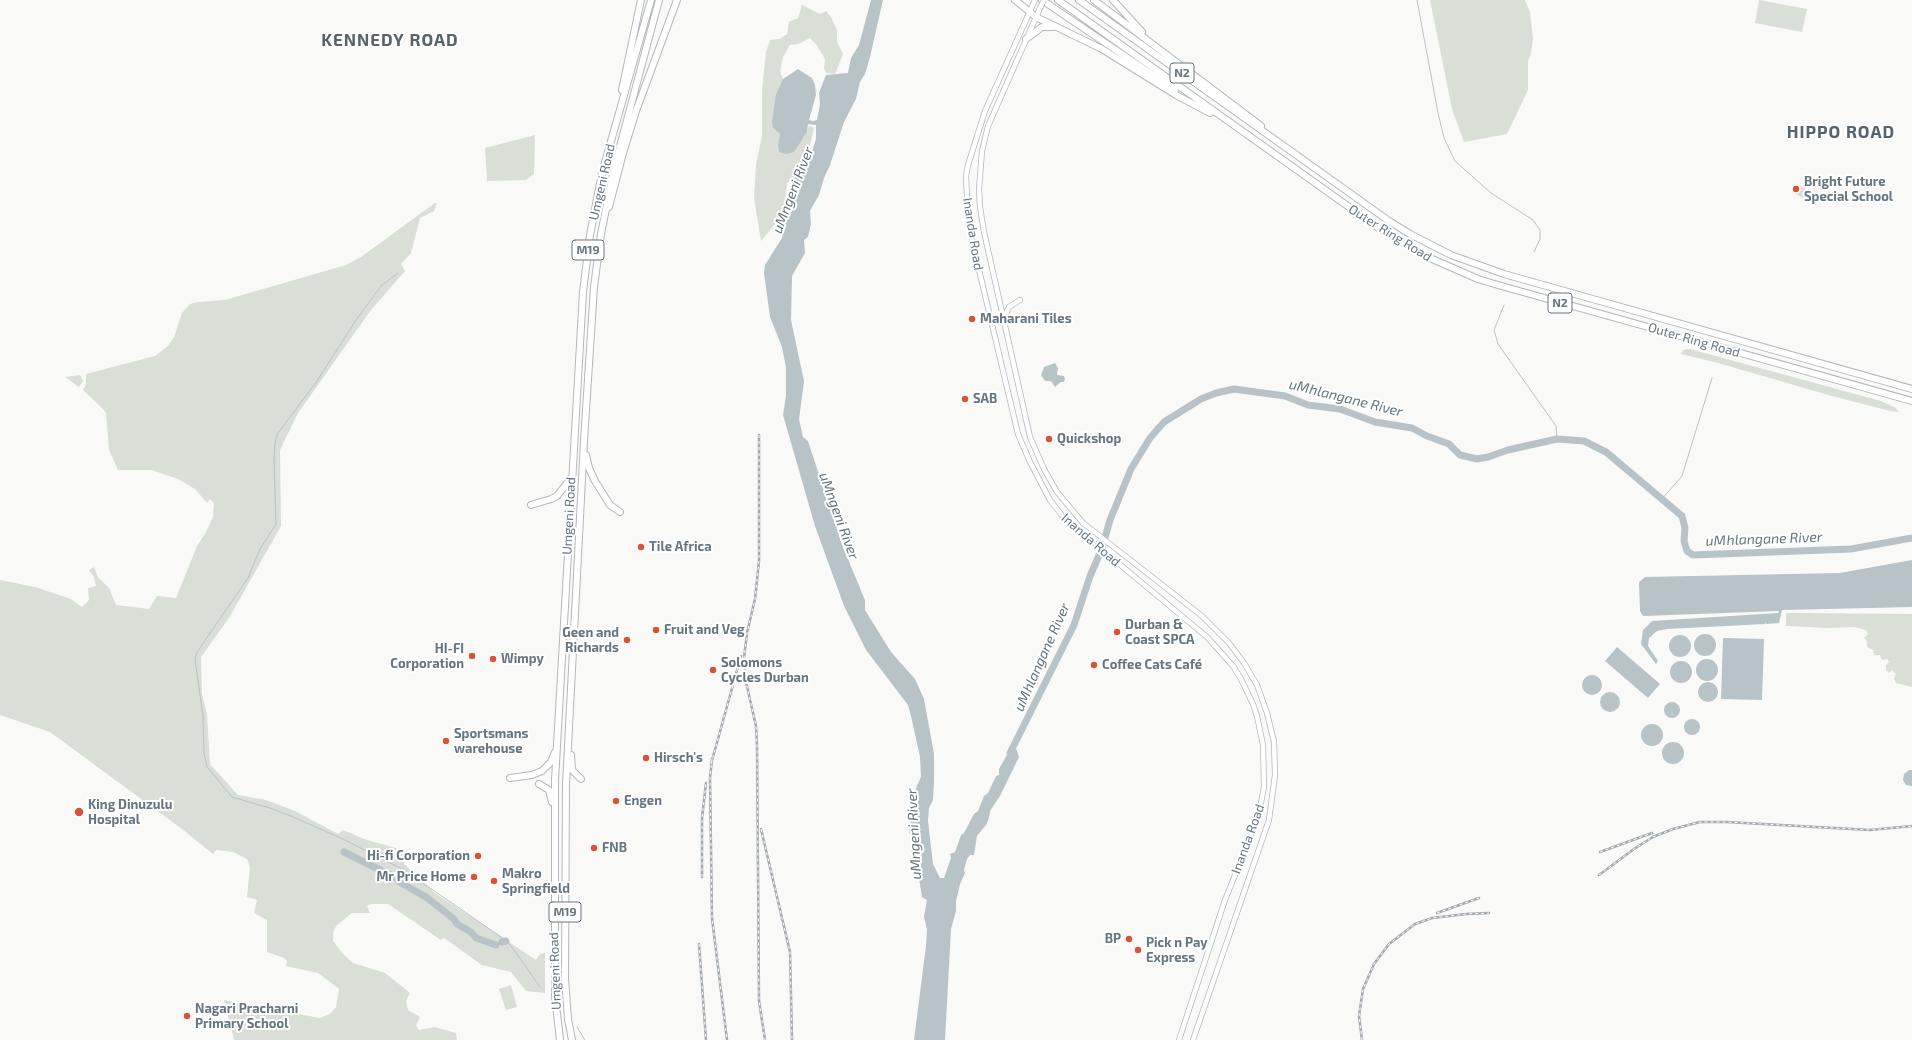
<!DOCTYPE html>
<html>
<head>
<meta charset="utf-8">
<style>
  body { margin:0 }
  canvas { display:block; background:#f9f9f7 }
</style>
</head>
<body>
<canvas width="1912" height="1040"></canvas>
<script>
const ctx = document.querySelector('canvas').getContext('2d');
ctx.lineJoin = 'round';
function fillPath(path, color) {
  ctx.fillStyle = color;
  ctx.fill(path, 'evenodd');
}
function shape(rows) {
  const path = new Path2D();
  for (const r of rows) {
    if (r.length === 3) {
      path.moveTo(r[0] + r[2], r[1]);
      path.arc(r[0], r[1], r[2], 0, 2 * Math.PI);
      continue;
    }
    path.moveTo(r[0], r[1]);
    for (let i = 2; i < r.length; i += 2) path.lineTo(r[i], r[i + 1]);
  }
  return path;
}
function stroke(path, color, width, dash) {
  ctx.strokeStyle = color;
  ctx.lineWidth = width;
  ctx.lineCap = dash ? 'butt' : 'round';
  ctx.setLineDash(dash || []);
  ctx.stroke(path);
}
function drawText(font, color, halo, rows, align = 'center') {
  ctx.font = font + ' "Exo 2",sans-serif';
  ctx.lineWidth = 4;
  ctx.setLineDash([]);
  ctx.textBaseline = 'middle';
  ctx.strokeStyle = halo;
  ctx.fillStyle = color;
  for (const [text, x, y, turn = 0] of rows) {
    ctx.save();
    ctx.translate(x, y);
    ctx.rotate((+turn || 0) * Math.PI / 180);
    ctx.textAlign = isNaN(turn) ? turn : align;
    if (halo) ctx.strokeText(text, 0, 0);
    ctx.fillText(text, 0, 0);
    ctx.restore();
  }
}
const green = shape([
  [1430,0,1525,0,1530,12,1533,39,1531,54,1528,61,1528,90,1507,134,1464,142,1452,109],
  [1759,0,1807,9,1802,32,1755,23],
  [802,5,820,14,826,11,831,17,837,30,837,42,843,54,835,74,826,73,824,68,825,59,816,44,810,38,798,44,790,45,783,57,780,71,783,79,776,94,773,128,780,134,778,145,801,141,807,132,809,125,814,128,805,168,787,183,784,213,761,241,754,198,756,165,762,136,762,91,766,52,770,40,780,39,787,34,789,22,798,18],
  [535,135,534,174,526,180,487,181,485,148],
  [1799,185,1814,194,1810,202,1794,193],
  [435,203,437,203,434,211,420,218,411,253,401,264,405,271,371,310,298,413,280,450,281,526,229,618,201,657,202,694,207,715,210,764,238,795,266,800,295,811,338,834,343,830,364,839,402,850,404,864,435,893,536,960,540,954,545,953,545,993,526,991,511,972,482,965,444,938,441,940,388,904,371,904,367,906,370,913,352,913,336,926,333,933,333,941,344,955,353,963,385,973,410,993,406,1001,408,1010,420,1017,416,1025,419,1030,435,1027,456,1033,457,1040,234,1040,224,1000,320,1018,330,1014,336,1007,339,989,318,973,286,966,287,961,284,958,267,952,267,920,254,913,257,900,247,897,250,867,247,859,233,852,216,850,213,854,182,829,50,732,0,715,0,580,35,587,71,599,82,607,89,600,88,588,96,586,94,577,89,570,94,567,98,577,109,588,116,605,149,609,157,596,176,598,197,546,206,532,213,517,214,503,210,499,207,503,195,489,178,479,152,470,118,470,109,450,106,413,103,409,83,390,86,384,86,374,155,356,168,346,174,337,182,313,190,304,199,302,225,300,346,265,361,257],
  [1690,349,1881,401,1896,408,1899,412,1890,411,1832,396,1718,363,1681,354,1683,350],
  [80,375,83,381,79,387,65,377],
  [1786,613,1912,614,1912,687,1896,683,1894,679,1896,674,1892,670,1889,673,1886,670,1886,665,1889,662,1887,659,1882,660,1880,655,1874,655,1873,650,1867,647,1867,641,1864,638,1868,634,1866,630,1855,627,1830,628,1786,626],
  [511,985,517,1007,506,1010,499,989]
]);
const water = shape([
  [871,0,883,0,870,57,865,74,860,82,856,99,844,122,830,165,824,178,819,195,810,211,811,224,808,237,804,240,805,253,792,276,791,320,804,381,799,419,803,437,808,441,842,545,865,600,865,610,891,652,915,679,924,699,934,754,934,781,933,800,929,808,928,821,933,864,940,878,944,878,951,858,950,854,955,852,961,835,964,833,974,814,978,811,984,796,988,793,996,776,999,775,999,769,1014,742,1019,757,1000,796,990,811,989,818,986,825,977,836,974,855,970,855,967,859,964,870,965,873,960,884,956,901,956,911,951,929,945,1040,914,1040,926,946,927,929,924,917,927,900,922,897,917,866,911,852,912,839,909,832,916,788,921,777,920,757,911,716,908,705,866,650,844,606,815,526,783,415,786,396,786,368,782,347,770,317,764,273,765,265,782,238,788,213,792,183,795,177,806,171,816,139,816,125,808,124,807,132,794,152,786,154,779,152,778,145,780,134,773,128,772,122,776,94,783,79,798,69,812,78,815,85,816,95,809,120,813,121,817,120,820,104,819,93,826,75,848,73,851,58,859,45],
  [1055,363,1058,368,1057,375,1064,376,1065,379,1064,382,1061,382,1055,387,1051,381,1045,381,1041,375,1044,367],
  [1912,560,1912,607,1782,610,1779,623,1766,624,1765,622,1765,624,1667,629,1657,631,1649,638,1648,646,1658,661,1656,664,1641,644,1643,630,1652,621,1778,613,1779,611,1643,616,1640,611,1639,582,1645,577,1840,573],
  [1705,645,11],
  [1680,646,11],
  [1723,638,1764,639,1762,700,1721,699],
  [1617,647,1660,684,1648,698,1605,661],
  [1707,670,11],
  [1681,672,11],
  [1592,685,10],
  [1708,692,10],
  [1610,702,10],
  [1672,710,8],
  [1692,727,8],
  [1652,735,11],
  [1673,753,11],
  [1909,770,1912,770,1912,786,1906,785,1903,780,1904,774]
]);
const stream = shape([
  [1417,0,1438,113,1444,138,1455,161,1491,193,1533,220,1540,230,1540,239,1534,252],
  [398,273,381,286,356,320,317,381,278,433,275,443,274,461,276,524,260,549,248,578,197,652,195,659,203,716,204,753,207,767,232,797,273,809,291,816,343,839,404,870,504,939,512,947,540,987],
  [1504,305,1494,330,1498,344,1556,426,1557,439],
  [1662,499,1682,476,1712,378],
  [577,1027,585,1040]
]);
const river = shape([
  [1010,753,1074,625,1090,576,1101,551,1110,520,1131,469,1150,438,1164,422,1201,399,1216,393,1234,389,1285,396,1308,405,1340,409,1375,422,1412,428,1427,436,1449,444,1460,455,1477,459,1488,457,1508,450,1557,439,1584,441,1606,452,1682,516,1685,528,1684,541,1687,551,1693,555,1851,549,1912,538],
  [344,852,396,878,401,883,426,897,454,919,457,924,471,932,476,938,496,945],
  [502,942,506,941]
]);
const secondary = shape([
  [1035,0,985,111,968,165,966,176,968,218,971,236,1018,434,1030,462,1050,500,1064,518,1207,637,1233,666,1241,679,1253,704,1257,716,1263,745,1264,787,1258,818,1225,900,1179,1040],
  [1041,6,988,126,982,151,979,189,980,207,984,232,1030,437,1044,469,1057,492,1083,523,1202,616,1229,643,1244,663,1257,685,1267,713,1274,742,1275,775,1269,820,1193,1040],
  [1004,318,1009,307,1020,300]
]);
const highway = shape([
  [1015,0,1036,17,1102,49,1176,95,1210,113],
  [1042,0,1175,90],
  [1058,0,1380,229,1423,255,1478,279,1498,285,1912,401],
  [1079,0,1389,221,1410,234,1451,255,1504,274,1912,389],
  [1094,0,1261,126],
  [1113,0,1142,32],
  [1026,39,1042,27,1053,27],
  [622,90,641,0],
  [609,207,623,153,636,111,677,0],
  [586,455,589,468,595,481,610,505,620,512],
  [531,505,551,499,557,496,571,478],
  [571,755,572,770,581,779],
  [510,778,532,775,542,771,551,762,555,752],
  [539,784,549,790,552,802],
  [560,1040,555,996,555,780,583,292,590,235,602,173,651,0],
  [572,1040,568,1019,565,978,566,784,584,441,594,287,601,234,614,169,659,0]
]);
const rail = shape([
  [759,435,759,561,755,599,747,633,744,658,746,682,756,726,757,745,759,1001,765,1040],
  [712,759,710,778,712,918,727,1040],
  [711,764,741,656],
  [761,829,790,952,792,1040],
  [1600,852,1652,833],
  [1599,875,1634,849,1653,837,1673,829,1700,822,1727,822,1870,830,1912,826],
  [702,877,702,818,706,783],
  [1437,913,1479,898],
  [699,944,706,1040],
  [1362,1040,1359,1016,1363,989,1374,964,1389,944,1415,924,1432,918,1466,914,1489,913]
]);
const secondaryBridge = shape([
  [1041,6,1044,0]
]);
const markers = [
  [1796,189,4,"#d6553a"],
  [972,319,4,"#d6553a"],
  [965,399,4,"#d6553a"],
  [1049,439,4,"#d6553a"],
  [641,547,4,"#d6553a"],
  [656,630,4,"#d6553a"],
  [1117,632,4,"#d6553a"],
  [627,640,4,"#d6553a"],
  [472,656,4,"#d6553a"],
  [493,659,4,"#d6553a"],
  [1094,665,4,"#d6553a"],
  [713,670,4,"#d6553a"],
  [446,741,4,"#d6553a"],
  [646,758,4,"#d6553a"],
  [616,801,4,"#d6553a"],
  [79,812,5,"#d6553a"],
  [594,848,4,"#d6553a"],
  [478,856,4,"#d6553a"],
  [474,877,4,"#d6553a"],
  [494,881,4,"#d6553a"],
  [1129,939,4,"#d6553a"],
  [1138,950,4,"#d6553a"],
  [187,1016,4,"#d6553a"]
];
const shields = [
  [1182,73,24],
  [588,250,32],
  [1560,303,24],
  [565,912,32]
];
const shieldNames = [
  ["N2",1182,73],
  ["M19",588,250],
  ["N2",1560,303],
  ["M19",565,912]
];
const streetNames = [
  ["Umgeni Road",602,182,-77],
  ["Outer Ring Road",1390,233,32],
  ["Inanda Road",973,234,81],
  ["Outer Ring Road",1694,340,16],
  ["Umgeni Road",569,516,-87],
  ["Inanda Road",1091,540,41],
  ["Inanda Road",1248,839,-70],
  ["Umgeni Road",555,971,-92]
];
const poiNames = [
  ["Bright Future",1804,182],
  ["Special School",1804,197],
  ["Maharani Tiles",980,319],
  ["SAB",973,399],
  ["Quickshop",1057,439],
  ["Tile Africa",649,547],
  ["Durban &",1125,625],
  ["Coast SPCA",1125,640],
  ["Fruit and Veg",664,630],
  ["Geen and",619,633,"right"],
  ["Richards",619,648,"right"],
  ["HI-FI",464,649,"right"],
  ["Corporation",464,664,"right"],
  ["Wimpy",501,659],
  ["Solomons",721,663],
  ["Cycles Durban",721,678],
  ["Coffee Cats Café",1102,665],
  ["Sportsmans",454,734],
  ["warehouse",454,749],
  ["Hirsch's",654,758],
  ["Engen",624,801],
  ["King Dinuzulu",88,805],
  ["Hospital",88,820],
  ["FNB",602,848],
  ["Hi-fi Corporation",470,856,"right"],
  ["Makro",502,874],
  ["Springfield",502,889],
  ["Mr Price Home",466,877,"right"],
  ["BP",1121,939,"right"],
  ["Pick n Pay",1146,943],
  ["Express",1146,958],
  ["Nagari Pracharni",195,1009],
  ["Primary School",195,1024]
];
const waterNames = [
  ["uMngeni River",793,190,-69],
  ["uMhlangane River",1346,398,14],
  ["uMngeni River",839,516,70],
  ["uMhlangane River",1764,539,-2],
  ["uMhlangane River",1042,657,-66],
  ["uMngeni River",914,834,-93]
];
const districtNames = [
  ["KENNEDY ROAD",390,40],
  ["HIPPO ROAD",1841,132]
];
fillPath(green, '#d9ded6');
fillPath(water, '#b8c3c7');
stroke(stream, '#b8c3c7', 1);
stroke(river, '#b8c3c7', 7);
stroke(secondary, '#b3b9bd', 6);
stroke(highway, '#b4b8bb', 8);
stroke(secondary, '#fff', 4.5);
stroke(highway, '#fff', 6);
stroke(rail, '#a3a9ae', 2.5);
stroke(rail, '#fff', 1, [3]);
stroke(secondaryBridge, '#b3b9bd', 6, []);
stroke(secondaryBridge, '#fff', 4.5);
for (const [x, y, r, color] of markers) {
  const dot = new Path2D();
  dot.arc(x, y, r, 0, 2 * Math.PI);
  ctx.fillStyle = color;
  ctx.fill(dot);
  stroke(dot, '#fff', 1.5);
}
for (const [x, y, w] of shields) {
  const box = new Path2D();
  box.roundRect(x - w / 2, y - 10, w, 20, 3);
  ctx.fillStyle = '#fff';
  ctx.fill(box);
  stroke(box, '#667680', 1);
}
drawText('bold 12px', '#667680', null, shieldNames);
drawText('13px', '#667680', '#fff', streetNames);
drawText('bold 13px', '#667680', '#fff', poiNames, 'left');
drawText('italic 14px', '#617479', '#fff', waterNames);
ctx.letterSpacing = '1px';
drawText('bold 17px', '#58646b', '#fff', districtNames);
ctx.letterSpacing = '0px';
</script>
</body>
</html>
